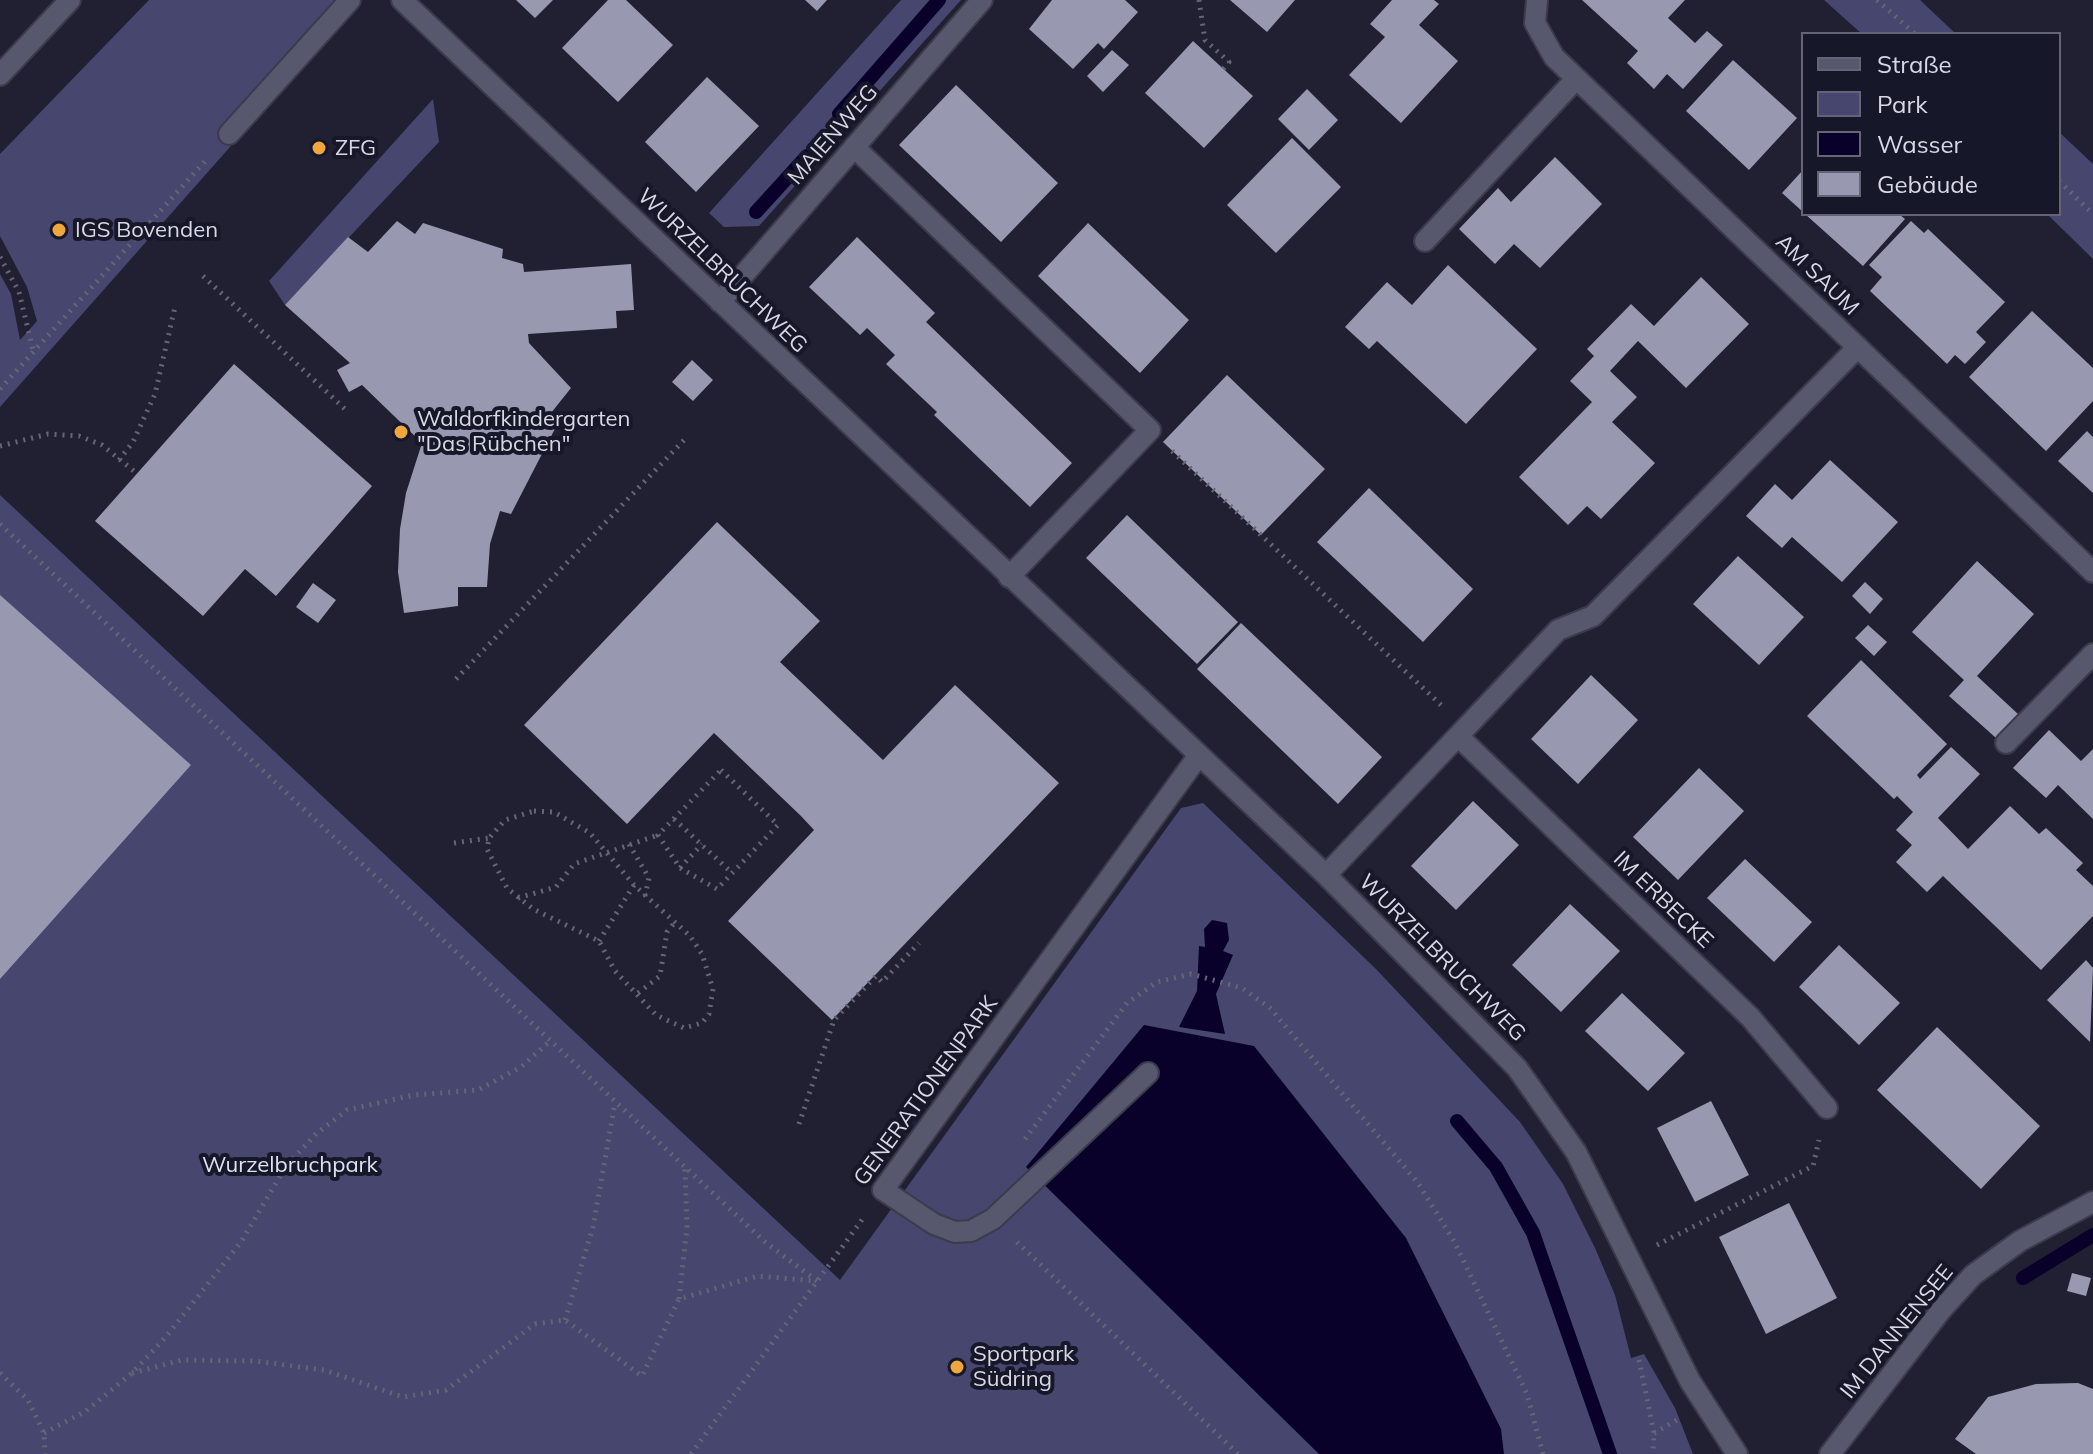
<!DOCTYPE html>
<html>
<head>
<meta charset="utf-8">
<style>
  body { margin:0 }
  #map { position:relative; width:2093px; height:1454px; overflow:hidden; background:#202032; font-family:Mulish,sans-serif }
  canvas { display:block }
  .legend { position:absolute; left:1801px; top:32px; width:260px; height:184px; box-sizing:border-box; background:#161728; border:2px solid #646474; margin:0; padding:10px 14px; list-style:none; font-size:24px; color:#d8d8e5 }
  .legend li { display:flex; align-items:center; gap:16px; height:40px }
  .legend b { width:40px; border:2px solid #646474 }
</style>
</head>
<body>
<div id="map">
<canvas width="2093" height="1454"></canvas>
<ul class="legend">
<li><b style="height:10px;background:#57586e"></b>Straße</li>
<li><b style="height:22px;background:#46466f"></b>Park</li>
<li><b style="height:22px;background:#09012a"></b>Wasser</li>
<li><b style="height:22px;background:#9899b1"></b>Gebäude</li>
</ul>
</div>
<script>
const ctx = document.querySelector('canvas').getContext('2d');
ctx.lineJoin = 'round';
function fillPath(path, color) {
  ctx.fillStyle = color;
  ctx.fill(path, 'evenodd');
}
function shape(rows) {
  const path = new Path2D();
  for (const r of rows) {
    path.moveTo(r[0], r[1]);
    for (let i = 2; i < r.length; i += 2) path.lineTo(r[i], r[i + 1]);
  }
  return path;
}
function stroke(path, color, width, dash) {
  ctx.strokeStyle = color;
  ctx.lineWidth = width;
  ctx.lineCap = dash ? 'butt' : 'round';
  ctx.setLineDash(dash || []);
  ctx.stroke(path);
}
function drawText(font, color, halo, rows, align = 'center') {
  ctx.font = font + ' Mulish,sans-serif';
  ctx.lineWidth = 8;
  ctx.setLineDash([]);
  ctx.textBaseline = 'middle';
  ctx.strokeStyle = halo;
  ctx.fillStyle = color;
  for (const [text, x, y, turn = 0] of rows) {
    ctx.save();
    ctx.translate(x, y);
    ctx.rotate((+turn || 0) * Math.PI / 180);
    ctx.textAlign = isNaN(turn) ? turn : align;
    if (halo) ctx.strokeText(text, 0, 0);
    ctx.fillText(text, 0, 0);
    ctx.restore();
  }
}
const green = shape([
  [149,0,360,0,0,407,0,274,11,294,20,340,37,321,27,287,0,236,0,154],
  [901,0,961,0,759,226,724,227,709,213],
  [1824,0,1920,0,1956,34,1862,34],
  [433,99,439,142,285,305,269,281],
  [2059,132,2093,164,2093,259,2047,214,2059,214],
  [0,495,840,1280,1181,808,1203,803,1376,969,1520,1122,1563,1184,1595,1248,1615,1295,1631,1358,1644,1354,1675,1408,1693,1454,0,1454]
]);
const water = shape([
  [1212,920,1227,923,1229,940,1223,951,1233,955,1216,994,1225,1034,1179,1027,1197,991,1199,946,1205,947,1204,929],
  [1144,1025,1254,1046,1406,1238,1501,1429,1504,1454,1319,1454,1026,1167]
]);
const stream = shape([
  [839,114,939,0],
  [756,212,807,156],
  [1457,1121,1496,1167,1533,1233,1610,1454],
  [2023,1278,2093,1235]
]);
const building = shape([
  [516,0,553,0,535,18],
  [608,0,626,0,673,45,618,102,562,48],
  [805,0,827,0,817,11],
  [1052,0,1125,0,1138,12,1104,49,1098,43,1073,69,1029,29],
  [1230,0,1295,0,1267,32],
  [1392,0,1434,0,1439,4,1419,25,1458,61,1401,123,1349,75,1385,37,1370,24],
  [1582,0,1685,0,1668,18,1695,43,1707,31,1723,45,1683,89,1667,74,1654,89,1627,63,1638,51],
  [1193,41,1253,96,1204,148,1145,93],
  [1112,50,1129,65,1103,92,1087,76],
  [1733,60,1797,118,1749,170,1686,111],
  [707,77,759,126,696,192,645,142],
  [956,85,1058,183,1001,242,899,145],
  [1307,89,1338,120,1309,150,1278,119],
  [1292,138,1341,187,1276,253,1227,205],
  [1555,157,1602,204,1540,268,1514,244,1495,264,1459,229,1498,188,1511,202],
  [1803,170,1803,212,1782,193],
  [1805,214,1899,214,1905,219,1863,266],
  [397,221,415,234,423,223,503,249,502,258,523,264,524,272,631,264,634,310,616,311,617,328,528,334,529,343,571,388,551,413,560,419,511,514,500,511,490,544,487,587,458,587,458,606,404,613,398,572,400,529,406,493,422,443,362,385,349,392,337,370,350,363,285,305,348,237,368,252],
  [1911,221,1924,233,1928,229,2005,302,1976,332,1986,342,1965,364,1955,355,1947,364,1870,291,1882,277,1869,265],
  [1088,223,1189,320,1140,373,1038,276],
  [857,237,935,313,926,322,1072,463,1030,507,934,415,937,412,886,364,895,355,867,328,860,335,809,287],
  [1448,265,1537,349,1466,424,1377,341,1369,349,1345,327,1387,282,1412,305],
  [1701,277,1749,324,1686,388,1638,341,1610,371,1637,397,1612,422,1655,463,1601,519,1587,506,1568,525,1519,477,1592,402,1570,381,1594,356,1587,349,1631,304,1654,326],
  [2032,311,2093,368,2093,401,2046,451,1969,377],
  [692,360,713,380,693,401,672,382],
  [234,364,372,486,276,596,245,569,203,616,95,521],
  [1227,375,1325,469,1261,535,1163,442],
  [2087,431,2093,437,2093,493,2058,461],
  [1830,460,1898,522,1842,582,1792,537,1782,548,1746,516,1775,484,1792,500],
  [1369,488,1473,589,1423,642,1317,542],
  [1127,515,1238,622,1197,664,1086,558],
  [717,522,820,621,780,662,883,760,955,685,1059,783,832,1020,728,921,814,830,801,816,714,733,627,824,524,725],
  [1738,556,1804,617,1759,665,1693,604],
  [1977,561,2034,614,1977,676,2018,714,1996,738,1949,696,1964,680,1912,632],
  [1865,582,1883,599,1870,614,1852,596],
  [313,583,336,600,318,623,296,607],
  [0,595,191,765,0,979],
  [1241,623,1382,757,1338,804,1197,669],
  [1868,625,1887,642,1874,656,1855,638],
  [1861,660,1947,744,1917,775,1920,779,1951,747,1980,774,1938,818,1968,849,2010,806,2039,834,2046,828,2083,863,2076,870,2093,886,2093,916,2041,970,1943,876,1927,892,1896,862,1912,845,1896,830,1913,812,1897,796,1894,799,1807,716],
  [1591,675,1638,720,1578,784,1531,739],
  [2049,730,2081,761,2093,749,2093,819,2058,785,2046,798,2013,768],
  [1699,768,1744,811,1678,880,1633,837],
  [1473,801,1519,845,1456,910,1411,866],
  [1745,859,1812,922,1774,962,1707,898],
  [1570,904,1620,951,1561,1012,1512,965],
  [1839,945,1900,1003,1859,1045,1799,987],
  [2086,960,2093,968,2090,1042,2047,1000],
  [1622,993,1685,1053,1648,1091,1585,1031],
  [1937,1027,2040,1126,1981,1189,1877,1090],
  [1711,1101,1749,1175,1695,1202,1657,1128],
  [1789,1203,1837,1298,1766,1334,1719,1237],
  [2072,1273,2091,1278,2086,1296,2067,1291],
  [2078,1383,2093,1389,2093,1454,1976,1454,1955,1439,1988,1397,2036,1384]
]);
const path = shape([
  [1199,0,1205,40,1229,62,1223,69],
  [1877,0,1915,34],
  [2059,181,2093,214],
  [0,257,19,292,33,350],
  [203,276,346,410],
  [0,389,207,159],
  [0,446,48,434,79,436,102,445,135,472],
  [1172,451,1441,705],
  [119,460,133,442,155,394,175,307],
  [0,524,765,1242,817,1281],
  [456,679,687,437],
  [721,770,778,825,717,889,680,868,658,835,721,770],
  [534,811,554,812,590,833,634,885,690,936,702,954,713,989,709,1014,702,1023,684,1028,656,1015,615,971,599,941,533,909,507,888,487,849,489,838,505,820,534,811],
  [674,819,732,873],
  [454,843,489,838],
  [629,844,649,878,645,896],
  [680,868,702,844],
  [518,898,556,887,574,864,658,835],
  [599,941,634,885],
  [638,993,660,976,667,932,675,922],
  [799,1124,834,1020,876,976,882,982,919,943],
  [1025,1139,1127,1003,1157,982,1191,974,1242,988,1270,1008,1418,1183,1454,1241,1527,1394,1543,1454],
  [1017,1242,1238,1454],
  [1657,1245,1813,1166,1819,1140],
  [679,1299,687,1227,685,1169],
  [565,1320,593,1227,615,1103],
  [1639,1360,1654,1433,1653,1454],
  [0,1373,28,1400,44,1433,45,1454],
  [132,1373,182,1360,254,1361,324,1370,403,1397,446,1390,535,1324,565,1320,642,1376,679,1299,758,1276,816,1281],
  [44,1433,86,1411,132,1373,165,1338,241,1242,286,1166,316,1134,347,1110,414,1095,478,1090,521,1067,549,1042],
  [1654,1433,1677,1420],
  [691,1454,864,1217]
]);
const minor = shape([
  [402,0,1326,875,1517,1068,1576,1152,1690,1381,1737,1454],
  [1537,0,1535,23,1554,57,2093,572],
  [0,75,70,0],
  [229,134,350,0],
  [854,147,1150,430,1009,577],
  [1425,241,1576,79],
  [720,302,982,0],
  [1458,736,1558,630,1593,616,1858,347],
  [2006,743,2093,654],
  [1326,875,1458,736,1750,1017,1827,1108],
  [1148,1073,993,1219,971,1231,955,1232,934,1224,883,1190,1199,755],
  [1830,1454,1942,1309,1973,1275,2020,1241,2093,1202]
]);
const markers = [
  [319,148,8,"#efa73d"],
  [59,230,8,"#efa73d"],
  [401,432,8,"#efa73d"],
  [957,1367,8,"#efa73d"]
];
const streetNames = [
  ["MAIENWEG",833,135,-49],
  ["WURZELBRUCHWEG",722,271,44],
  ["AM SAUM",1817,275,44],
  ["IM ERBECKE",1663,900,44],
  ["WURZELBRUCHWEG",1442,958,45],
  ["GENERATIONENPARK",926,1091,-54],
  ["IM DANNENSEE",1897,1332,-51]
];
const poiNames = [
  ["ZFG",335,148],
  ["IGS Bovenden",75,230],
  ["Waldorfkindergarten",417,419],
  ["\"Das Rübchen\"",417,444],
  ["Sportpark",973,1354],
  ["Südring",973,1379]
];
const parkNames = [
  ["Wurzelbruchpark",290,1165]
];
fillPath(green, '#46466f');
fillPath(water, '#09012a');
stroke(stream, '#09012a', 14);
fillPath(building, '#9899b1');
stroke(minor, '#3b3b4b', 24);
stroke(path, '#656575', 5, [2, 6]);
stroke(minor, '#57586e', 20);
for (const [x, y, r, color] of markers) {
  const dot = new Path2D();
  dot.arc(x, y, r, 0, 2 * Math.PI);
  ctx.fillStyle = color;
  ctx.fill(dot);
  stroke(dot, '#161728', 3);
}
drawText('22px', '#d8d8e5', '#161728', streetNames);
drawText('22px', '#d8d8e5', '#161728', poiNames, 'left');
drawText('22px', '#dfe0f1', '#161728', parkNames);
</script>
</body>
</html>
